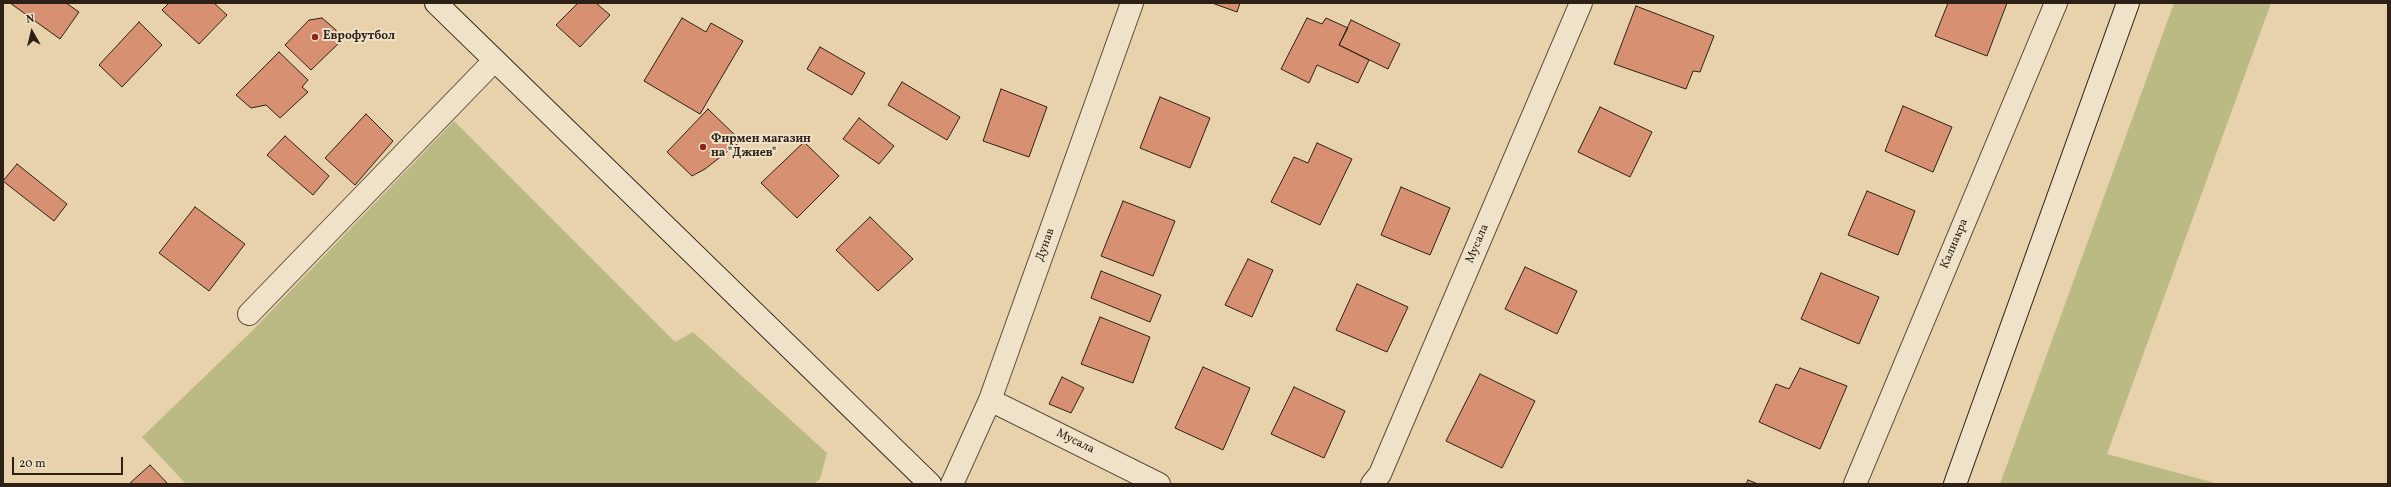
<!DOCTYPE html>
<html>
<head>
<meta charset="utf-8">
<style>
  body { margin:0 }
  #map { position:relative; width:2391px; height:487px; overflow:hidden; background:#e7d2ab; font-family:Vollkorn,serif }
  canvas { display:block }
  .frame { position:absolute; inset:0; border:4px solid #2d2117; pointer-events:none }
  .north { position:absolute; left:12px; top:12px; width:40px; height:40px; -webkit-text-stroke:3px #efe2c8; paint-order:stroke; rotate:352deg; font-size:11px; font-weight:700; line-height:16px; text-align:center; color:#2d2117 }
  .north::after { content:''; display:block; margin:auto; width:14px; height:18px; background:#2d2117; clip-path:polygon(50% 0,100% 100%,50% 72%,0 100%) }
  .scale { position:absolute; left:12px; top:457px; width:111px; height:18px; box-sizing:border-box; border:2px solid #2d2117; border-top:0; padding-left:5px; font-size:12px; line-height:14px; white-space:nowrap; color:#2d2117; -webkit-text-stroke:3px #efe2c8; paint-order:stroke }
</style>
</head>
<body>
<div id="map">
<canvas width="2391" height="487"></canvas>
<div class="frame"></div>
<div class="north">N</div>
<div class="scale">20 m</div>
</div>
<script>
const ctx = document.querySelector('canvas').getContext('2d');
ctx.lineJoin = 'round';
function fillPath(path, color) {
  ctx.fillStyle = color;
  ctx.fill(path, 'evenodd');
}
function shape(rows) {
  const path = new Path2D();
  for (const r of rows) {
    path.moveTo(r[0], r[1]);
    for (let i = 2; i < r.length; i += 2) path.lineTo(r[i], r[i + 1]);
  }
  return path;
}
function stroke(path, color, width, dash) {
  ctx.strokeStyle = color;
  ctx.lineWidth = width;
  ctx.lineCap = dash ? 'butt' : 'round';
  ctx.setLineDash(dash || []);
  ctx.stroke(path);
}
function drawText(font, color, halo, rows, align = 'center') {
  ctx.font = font + ' Vollkorn,serif';
  ctx.lineWidth = 4;
  ctx.setLineDash([]);
  ctx.textBaseline = 'middle';
  ctx.strokeStyle = halo;
  ctx.fillStyle = color;
  for (const [text, x, y, turn = 0] of rows) {
    ctx.save();
    ctx.translate(x, y);
    ctx.rotate((+turn || 0) * Math.PI / 180);
    ctx.textAlign = isNaN(turn) ? turn : align;
    if (halo) ctx.strokeText(text, 0, 0);
    ctx.fillText(text, 0, 0);
    ctx.restore();
  }
}
const green = shape([
  [2174,3,2271,3,2107,454,2219,484,2000,484],
  [454,121,675,342,693,332,827,453,820,479,814,484,186,484,142,437,252,331]
]);
const building = shape([
  [10,3,66,3,79,12,60,39,10,3],
  [169,3,214,3,227,15,199,44,162,10,169,3],
  [578,3,596,3,610,15,580,47,556,25,578,3],
  [1212,3,1240,3,1237,12,1212,3],
  [1948,3,2007,3,1987,56,1935,36,1948,3],
  [1636,6,1714,36,1700,72,1693,71,1686,89,1614,64,1636,6],
  [322,18,336,30,338,44,311,70,285,45,309,20,322,18],
  [682,18,706,32,711,23,743,41,700,114,644,81,682,18],
  [1307,18,1322,24,1326,18,1348,28,1339,45,1369,60,1358,83,1317,65,1309,83,1281,69,1307,18],
  [1351,20,1400,44,1388,69,1339,45,1351,20],
  [139,22,162,45,122,87,99,65,139,22],
  [820,47,865,73,852,95,807,69,820,47],
  [279,52,308,80,302,87,308,92,280,118,266,105,251,108,236,95,279,52],
  [902,82,960,117,947,140,888,105,902,82],
  [1001,89,1047,107,1029,157,983,141,1001,89],
  [1160,97,1210,118,1190,168,1140,148,1160,97],
  [1903,106,1952,127,1933,172,1885,151,1903,106],
  [1600,107,1652,132,1630,177,1578,152,1600,107],
  [708,109,741,141,705,169,692,176,667,152,708,109],
  [366,114,393,141,355,185,325,158,366,114],
  [859,118,894,146,879,164,843,139,859,118],
  [285,136,329,176,313,195,267,155,285,136],
  [804,142,839,176,797,218,761,183,804,142],
  [1317,143,1352,159,1320,225,1271,202,1294,157,1308,163,1317,143],
  [17,164,67,204,54,221,3,181,17,164],
  [1401,187,1450,208,1430,255,1381,235,1401,187],
  [1867,191,1915,211,1898,255,1848,235,1867,191],
  [1123,201,1175,221,1153,276,1101,256,1123,201],
  [195,207,245,244,209,291,159,253,195,207],
  [870,217,913,259,878,291,836,250,870,217],
  [1248,259,1273,270,1252,317,1225,305,1248,259],
  [1525,267,1577,291,1557,334,1505,309,1525,267],
  [1101,271,1161,295,1150,322,1091,298,1101,271],
  [1821,273,1879,297,1859,344,1801,319,1821,273],
  [1357,284,1408,307,1387,352,1336,330,1357,284],
  [1100,317,1150,337,1133,383,1081,364,1100,317],
  [1203,367,1250,388,1223,450,1175,428,1203,367],
  [1800,368,1847,386,1820,449,1759,422,1776,384,1789,389,1800,368],
  [1480,374,1535,401,1502,468,1446,441,1480,374],
  [1062,377,1084,388,1071,413,1049,404,1062,377],
  [1294,387,1345,411,1324,458,1271,434,1294,387],
  [150,465,168,484,129,484,150,465],
  [1748,480,1758,484,1746,484,1748,480]
]);
const street = shape([
  [249,314,494,61],
  [990,400,1159,484],
  [952,484,990,400,1132,3],
  [1372,484,1380,474,1581,3],
  [1855,484,2056,3]
]);
const secondary = shape([
  [436,3,930,484],
  [1955,484,2128,3]
]);
const markers = [
  [315,37,4,"#8f2418"],
  [703,147,4,"#8f2418"]
];
const poiNames = [
  ["Еврофутбол",323,37],
  ["Фирмен магазин",711,140],
  ["на \"Джиев\"",711,154]
];
const streetNames = [
  ["Мусала",1478,244,-67],
  ["Калиакра",1955,244,-67],
  ["Дунав",1046,245,-70],
  ["Мусала",1075,442,26]
];
fillPath(green, '#bcba84');
fillPath(building, '#d79172');
stroke(building, '#2d2117', 1);
stroke(street, '#5c4d3c', 24);
stroke(secondary, '#2d2117', 24);
stroke(street, '#efe2c8', 22);
stroke(secondary, '#efe2c8', 22);
for (const [x, y, r, color] of markers) {
  const dot = new Path2D();
  dot.arc(x, y, r, 0, 2 * Math.PI);
  ctx.fillStyle = color;
  ctx.fill(dot);
  stroke(dot, '#efe2c8', 1.5);
}
drawText('bold 12px', '#2d2117', '#efe2c8', poiNames, 'left');
drawText('12px', '#2d2117', '#efe2c8', streetNames);
</script>
</body>
</html>
